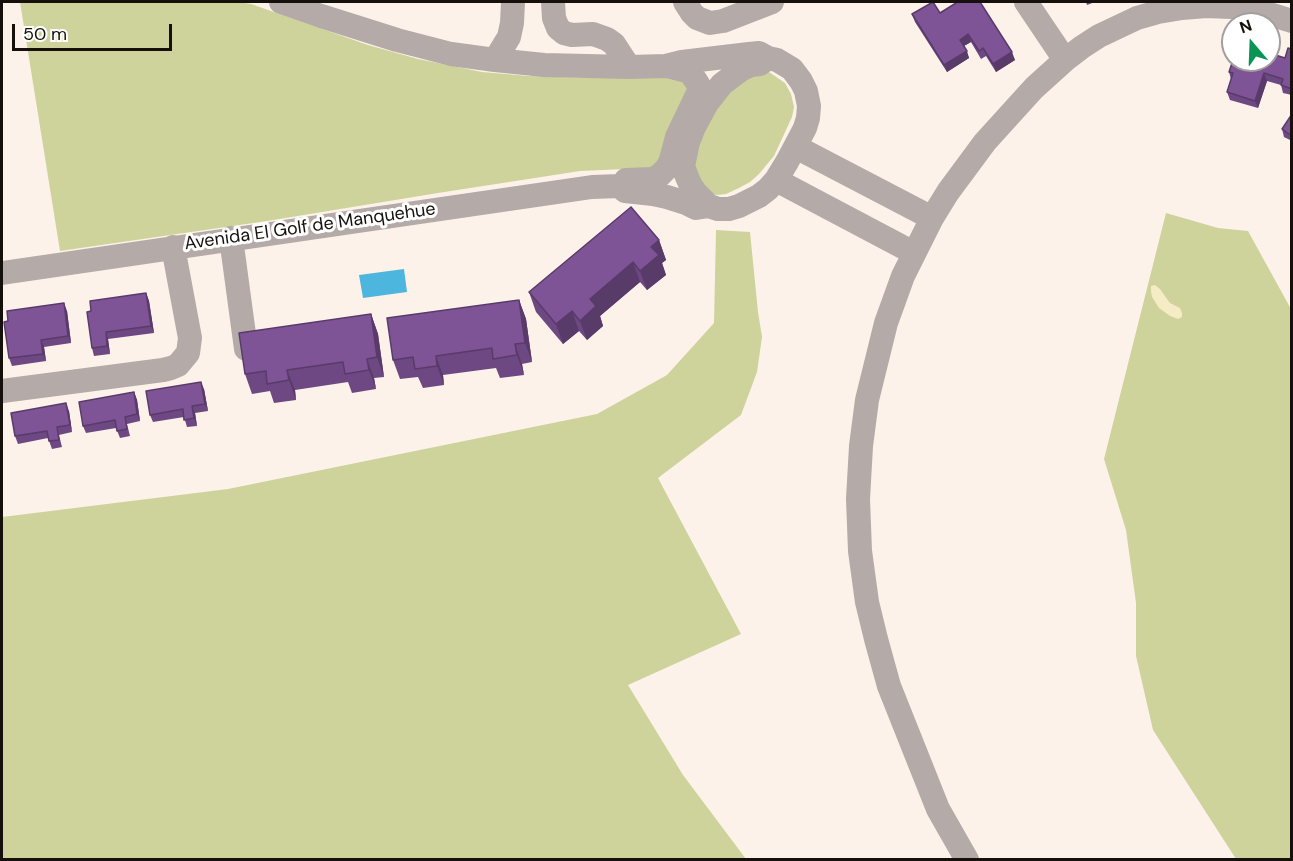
<!DOCTYPE html>
<html>
<head>
<meta charset="utf-8">
<style>
  body { margin:0 }
  #map { position:relative; width:1293px; height:861px; overflow:hidden; background:#fdf2ea; font-family:"DM Sans",sans-serif }
  canvas { display:block }
  .frame { position:absolute; inset:0; border:3px solid #16100c; pointer-events:none }
  .north { position:absolute; left:1221px; top:12px; width:60px; height:60px; box-sizing:border-box; background:#fff; border:2px solid #a29f9e; border-radius:50%; rotate:341deg; font-size:16px; font-weight:700; line-height:24px; text-align:center; color:#16100c }
  .north::after { content:''; display:block; margin:auto; width:21px; height:27px; background:#0a9454; clip-path:polygon(50% 0,100% 100%,50% 72%,0 100%) }
  .scale { position:absolute; left:12px; top:24px; width:160px; height:27px; box-sizing:border-box; border:3px solid #16100c; border-top:0; padding-left:8px; font-size:18px; line-height:21px; white-space:nowrap; color:#16100c; -webkit-text-stroke:4px #fff; paint-order:stroke }
</style>
</head>
<body>
<div id="map">
<canvas width="1293" height="861"></canvas>
<div class="frame"></div>
<div class="north">N</div>
<div class="scale">50 m</div>
</div>
<script>
const ctx = document.querySelector('canvas').getContext('2d');
ctx.lineJoin = 'round';
function fillPath(path, color) {
  ctx.fillStyle = color;
  ctx.fill(path, 'evenodd');
}
function shape(rows) {
  const path = new Path2D();
  for (const r of rows) {
    path.moveTo(r[0], r[1]);
    for (let i = 2; i < r.length; i += 2) path.lineTo(r[i], r[i + 1]);
  }
  return path;
}
function stroke(path, color, width, dash) {
  ctx.strokeStyle = color;
  ctx.lineWidth = width;
  ctx.lineCap = dash ? 'butt' : 'round';
  ctx.setLineDash(dash || []);
  ctx.stroke(path);
}
function drawText(font, color, halo, rows, align = 'center') {
  ctx.font = font + ' "DM Sans",sans-serif';
  ctx.lineWidth = 6;
  ctx.setLineDash([]);
  ctx.textBaseline = 'middle';
  ctx.strokeStyle = halo;
  ctx.fillStyle = color;
  for (const [text, x, y, turn = 0] of rows) {
    ctx.save();
    ctx.translate(x, y);
    ctx.rotate((+turn || 0) * Math.PI / 180);
    ctx.textAlign = isNaN(turn) ? turn : align;
    if (halo) ctx.strokeText(text, 0, 0);
    ctx.fillText(text, 0, 0);
    ctx.restore();
  }
}
const green = shape([
  [20,2,239,2,251,4,368,45,418,59,482,72,529,76,588,78,686,77,691,81,665,152,649,171,626,169,580,171,438,193,267,221,60,251],
  [769,72,785,83,791,94,794,107,792,117,774,156,759,174,750,182,739,188,726,194,717,195,706,193,691,158,695,142,735,80],
  [1166,213,1218,228,1248,231,1291,309,1291,859,1236,859,1153,730,1136,656,1136,603,1126,530,1104,459],
  [716,230,750,232,758,312,762,337,757,372,741,415,658,478,741,634,628,685,683,775,746,859,2,859,2,517,228,489,597,414,667,375,714,323]
]);
const sand = shape([
  [1155,285,1160,289,1170,303,1180,308,1182,313,1182,317,1178,319,1170,316,1159,308,1152,297,1151,291,1151,286]
]);
const water = shape([
  [404,269,407,292,363,298,359,275]
]);
const minor = shape([
  [281,2,321,16,397,40,451,54,495,60,544,65,629,67,666,66,682,62,749,54,759,53,768,58,777,60,792,69,801,81,806,91,809,106,808,118,805,128,787,162,776,180,768,189,759,196,739,206,729,209,718,209,709,206,696,193,691,186,687,177,683,166,688,142,694,127,707,103,722,84,742,69,751,65,760,64,768,58],
  [553,2,554,18,558,28,564,33,572,35,593,34,607,39,614,44,629,67],
  [685,2,692,13,697,18,710,23,723,21,772,2],
  [1026,2,1065,60],
  [495,60,509,37,512,23,513,2],
  [796,147,932,218],
  [626,180,652,179,659,176,666,169,670,163,677,137,699,91,698,84,690,72,667,66],
  [776,180,914,253],
  [231,238,246,349],
  [2,273,592,187,620,186,625,191,653,194,667,197,686,203,696,208,709,206],
  [2,391,163,370,171,368,178,365,188,353,190,338,173,247],
  [967,860,938,809,889,686,876,639,867,602,860,551,858,499,861,446,867,400,886,323,903,276,932,218,948,192,985,142,1034,88,1065,60,1082,47,1099,36,1137,18,1158,12,1182,8,1206,6,1231,7,1256,10,1292,21]
]);
const wall = shape([
  [954,2,980,2,1015,60,996,72,986,56,981,59,971,42,964,46,969,58,947,72,915,22,912,14,940,13,955,4],
  [1086,2,1095,2,1087,5],
  [1292,49,1292,95,1283,93,1281,85,1267,81,1258,108,1230,100,1227,92,1231,79,1229,72,1285,58],
  [1292,114,1292,141,1284,137,1282,129],
  [659,240,666,260,662,263,666,275,647,290,640,282,600,316,603,326,587,340,579,331,563,344,536,312,529,292],
  [146,293,149,301,154,333,108,339,110,354,94,356,92,348,91,311],
  [519,300,526,319,532,362,522,364,524,375,500,378,496,368,443,375,444,385,423,388,418,377,400,379,393,360],
  [67,311,71,343,44,347,46,361,12,366,9,358],
  [371,314,378,334,384,377,374,378,376,389,352,393,348,382,295,390,296,400,274,403,270,391,252,394,245,374],
  [204,389,208,411,195,413,197,426,187,427,184,417,153,422,150,415],
  [134,392,137,400,140,421,127,424,130,436,120,438,116,428,86,433,83,426],
  [69,411,72,432,59,435,62,447,52,449,48,438,18,444,15,436]
]);
const shadedWall = shape([
  [968,34,971,42,962,47,960,40],
  [967,51,969,58,947,72,944,65],
  [1012,52,1015,60,996,72,993,64],
  [1264,73,1267,81,1258,108,1255,101],
  [659,240,666,260,662,263,666,275,647,290,640,271,651,247],
  [633,262,640,282,600,316,603,326,587,340,580,321,590,299],
  [146,293,149,301,154,333,151,326],
  [519,300,526,319,532,362,525,343],
  [64,303,67,311,71,343,68,336],
  [572,311,579,331,563,344,556,324],
  [371,314,378,334,384,377,377,357],
  [106,332,108,339,110,354,107,346],
  [41,340,44,347,46,361,43,354],
  [515,344,522,364,524,375,517,355],
  [436,356,443,375,444,385,437,366],
  [367,359,374,378,376,389,369,370],
  [287,370,295,390,296,400,289,380],
  [201,382,204,389,208,411,205,404],
  [134,392,137,400,140,421,137,414],
  [66,403,69,411,72,432,70,425],
  [192,406,195,413,197,426,194,418]
]);
const building = shape([
  [933,2,940,13,956,3,956,2,980,2,1012,52,993,64,983,48,979,51,968,34,960,40,967,51,944,65,912,14,933,2],
  [1238,19,1254,24,1236,24,1238,19],
  [1288,48,1292,49,1292,89,1281,85,1283,79,1264,73,1255,101,1227,92,1233,73,1229,72,1233,60,1269,60,1269,53,1285,58,1288,48],
  [1292,114,1292,136,1282,129,1292,114],
  [631,207,659,240,651,247,659,255,640,271,633,262,590,299,596,306,580,321,572,311,556,324,529,292,631,207],
  [146,293,151,326,106,332,107,346,92,348,87,312,91,311,90,301,146,293],
  [519,300,525,343,515,344,517,355,493,359,492,348,436,356,437,366,415,369,413,357,393,360,387,318,519,300],
  [64,303,68,336,41,340,43,354,9,358,4,322,8,321,7,311,64,303],
  [371,314,377,357,367,359,369,370,345,374,343,362,287,370,289,380,267,384,266,371,245,374,239,333,371,314],
  [201,382,205,404,192,406,194,418,184,420,183,409,150,415,146,391,201,382],
  [134,392,137,414,125,417,127,429,117,431,115,420,83,426,79,402,134,392],
  [66,403,70,425,57,427,59,440,49,441,47,431,15,436,11,413,66,403]
]);
const streetNames = [
  ["Avenida El Golf de Manquehue",310,227,-8]
];
fillPath(green, '#cdd39a');
fillPath(sand, '#f5ebc5');
fillPath(water, '#4db6de');
stroke(minor, '#b4aaa7', 24);
fillPath(wall, '#6d4882');
fillPath(shadedWall, '#593b6a');
fillPath(building, '#7f5497');
stroke(building, '#593b6a', 1.5);
drawText('18px', '#16100c', '#fff', streetNames);
</script>
</body>
</html>
